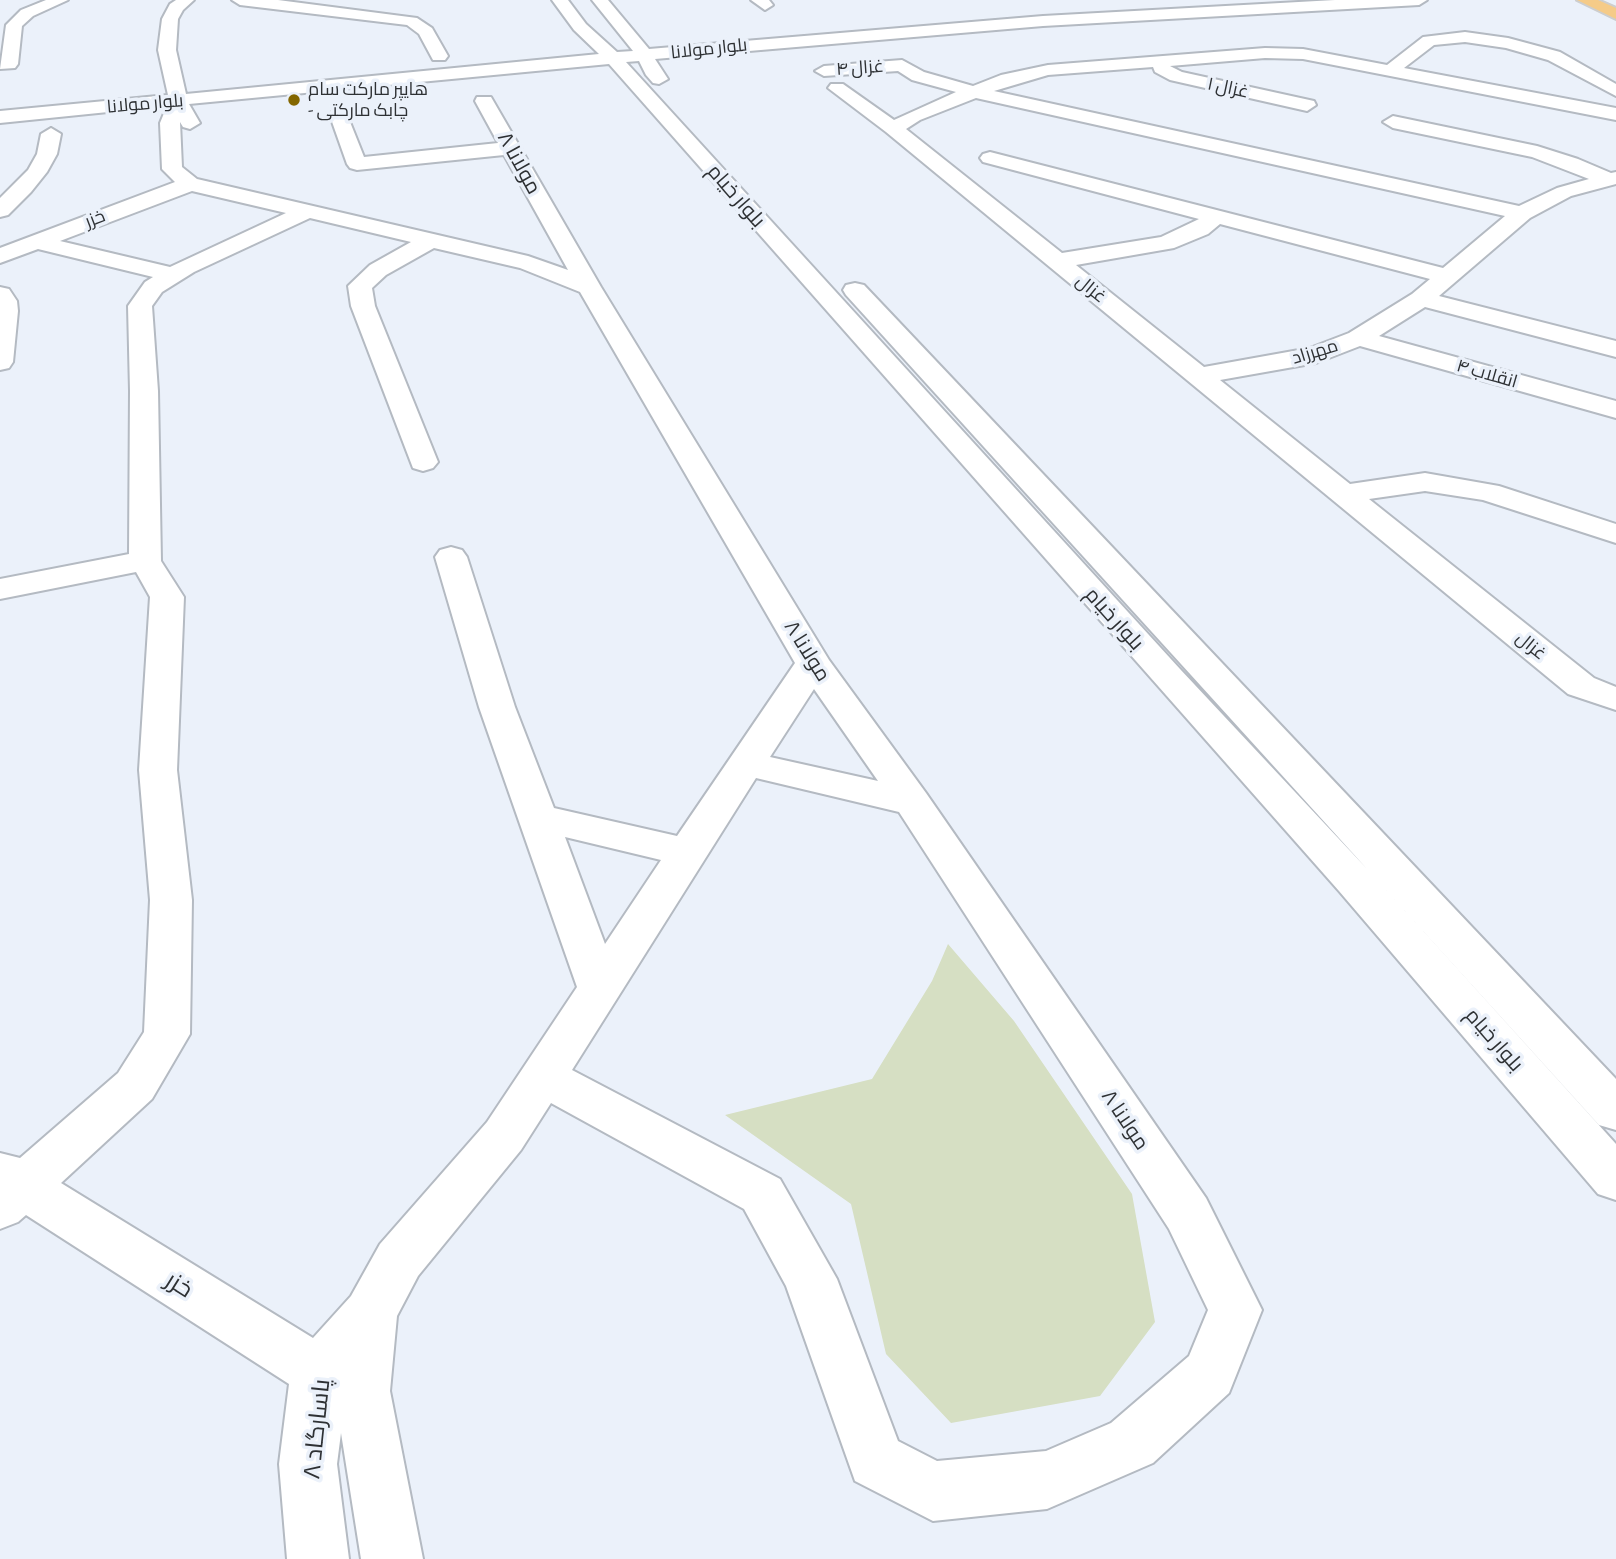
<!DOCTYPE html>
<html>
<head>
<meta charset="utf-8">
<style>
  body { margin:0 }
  canvas { display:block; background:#ebf1fa }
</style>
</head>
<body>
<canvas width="1616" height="1559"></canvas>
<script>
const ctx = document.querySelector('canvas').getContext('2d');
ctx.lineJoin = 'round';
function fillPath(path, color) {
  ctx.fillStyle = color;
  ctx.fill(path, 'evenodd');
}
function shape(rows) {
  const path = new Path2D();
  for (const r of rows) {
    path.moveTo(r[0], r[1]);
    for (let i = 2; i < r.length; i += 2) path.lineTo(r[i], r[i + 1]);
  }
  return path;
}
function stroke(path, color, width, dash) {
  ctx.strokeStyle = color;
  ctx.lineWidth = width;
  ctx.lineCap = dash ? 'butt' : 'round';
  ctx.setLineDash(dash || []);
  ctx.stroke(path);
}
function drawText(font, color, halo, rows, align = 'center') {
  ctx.font = font + ' "Alegreya Sans",Cairo,sans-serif';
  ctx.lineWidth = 7;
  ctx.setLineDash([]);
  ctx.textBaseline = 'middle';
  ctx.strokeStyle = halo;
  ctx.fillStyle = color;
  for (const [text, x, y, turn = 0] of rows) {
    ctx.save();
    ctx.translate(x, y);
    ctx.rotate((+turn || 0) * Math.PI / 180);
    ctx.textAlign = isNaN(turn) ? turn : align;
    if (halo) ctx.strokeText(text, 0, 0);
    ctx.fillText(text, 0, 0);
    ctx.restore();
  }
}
const green = shape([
  [948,944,1014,1021,1132,1194,1155,1322,1100,1396,951,1423,886,1354,851,1204,725,1115,872,1079,932,981]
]);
const minor = shape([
  [46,0,68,0,33,16,22,26,18,64,15,68,0,69,6,25,21,10,46,0],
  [176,0,194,0,183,10,178,19,176,50,186,94,599,54,574,30,552,0,568,0,586,24,617,52,633,51,592,0,608,0,649,49,1043,16,1335,0,1427,0,1419,5,1043,26,655,59,668,79,659,84,653,83,646,75,639,61,626,62,1180,669,1368,870,846,295,843,290,846,285,855,283,864,285,1616,1079,1616,1130,1599,1125,1376,879,1616,1144,1616,1200,1598,1194,1339,891,609,64,189,104,200,123,190,129,183,127,180,122,182,167,197,179,528,256,568,270,504,155,357,170,350,168,347,164,330,116,332,112,346,112,364,157,498,143,475,101,477,97,491,97,601,287,829,660,926,793,1206,1198,1262,1310,1229,1393,1153,1463,1047,1509,933,1521,855,1481,786,1286,744,1209,551,1103,521,1150,418,1276,397,1316,390,1391,423,1559,361,1559,341,1433,337,1464,349,1559,287,1559,279,1464,289,1384,26,1215,18,1222,0,1229,0,1153,20,1158,118,1073,144,1032,150,900,139,770,150,597,136,572,0,599,0,579,129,554,130,391,128,306,145,282,153,277,38,249,0,263,0,248,175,182,162,169,160,123,167,106,0,123,0,111,168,95,158,50,162,19,170,4,176,0],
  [192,191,286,213,170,267,60,241,192,191],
  [310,218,411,242,370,265,348,286,351,306,413,468,423,471,433,468,438,462,375,306,372,288,386,275,434,248,520,268,580,292,795,663,677,836,554,808,515,707,467,557,462,550,451,547,440,550,435,557,479,707,577,987,487,1122,380,1244,351,1296,313,1338,61,1183,152,1099,190,1034,192,900,177,770,184,597,161,561,158,391,152,306,162,292,194,272,310,218],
  [814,689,878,781,770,757,814,689],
  [756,778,899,812,1169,1229,1208,1310,1189,1356,1111,1423,1046,1451,937,1461,898,1441,837,1279,780,1179,572,1070,756,778],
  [565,837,661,860,605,944,565,837],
  [232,0,278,0,417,18,432,28,448,56,445,60,433,60,419,34,407,25,240,5,232,0],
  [751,0,769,0,773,5,765,10,751,0],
  [1465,32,1508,38,1560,52,1616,84,1616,96,1548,60,1506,48,1465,42,1434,45,1404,68,1616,108,1616,120,1303,59,1265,58,1170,66,1182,72,1314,101,1316,105,1307,111,1170,80,1155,72,1153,67,1048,75,994,91,1519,206,1557,188,1589,179,1532,157,1393,128,1383,122,1393,116,1537,146,1578,159,1611,173,1616,172,1616,184,1571,196,1530,218,1439,296,1616,341,1616,357,1425,307,1379,336,1616,401,1616,418,1360,346,1316,363,1220,380,1350,484,1425,473,1499,486,1616,524,1616,543,1483,500,1425,491,1369,499,1594,678,1616,687,1616,710,1568,694,886,132,828,88,831,84,843,84,894,120,956,92,912,80,898,71,824,76,815,71,824,66,902,60,924,72,973,86,1001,75,1048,65,1265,48,1303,49,1387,65,1423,37,1465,32],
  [976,98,1505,216,1443,268,990,152,983,154,980,158,983,162,1199,219,1161,237,1062,253,906,129,920,120,976,98],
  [1220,224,1430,279,1412,294,1349,333,1310,348,1204,367,1076,265,1174,248,1208,234,1220,224],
  [51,128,61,134,57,154,47,172,31,192,8,215,0,217,0,198,28,170,37,154,41,134,51,128],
  [0,287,9,289,17,301,18,311,13,362,9,368,0,370,0,287]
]);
const major = shape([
  [1577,0,1598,0,1616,8,1616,19,1577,0]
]);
const markers = [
  [294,100,7,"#846700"]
];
const farStreetnames = [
  ["بلوار مولانا",709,49,-6],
  ["غزال ۴",860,68,-4],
  ["غزال ۱",1228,88,12],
  ["بلوار مولانا",145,104,-5],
  ["خزر",95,219,-21],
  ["غزال",1091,289,39],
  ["مهرزاد",1315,352,-17],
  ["انقلاب ۴",1487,374,16],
  ["غزال",1531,646,39]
];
const farPoinames = [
  ["هایپر مارکت سام",308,90],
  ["- چابک مارکتی",308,111]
];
const streetNames = [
  ["مولانا ۸",519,163,61],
  ["بلوار خیام",736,196,49],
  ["بلوار خیام",1114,619,48],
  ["مولانا ۸",807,651,58],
  ["بلوار خیام",1494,1040,49],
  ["مولانا ۸",1125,1120,56]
];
const nearStreetnames = [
  ["خزر",179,1285,32],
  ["پاسارگاد ۸",317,1429,-84]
];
fillPath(green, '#d6dfc3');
stroke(minor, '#b4bac2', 4);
stroke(major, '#cdcece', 4);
fillPath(minor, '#fff');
fillPath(major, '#f5cb88');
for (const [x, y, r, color] of markers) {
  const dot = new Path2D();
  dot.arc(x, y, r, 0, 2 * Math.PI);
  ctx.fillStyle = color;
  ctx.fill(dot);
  stroke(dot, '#ebf1fa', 2.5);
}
drawText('18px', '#2e3134', '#ebf1fa', farStreetnames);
drawText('18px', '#2e3134', '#ebf1fa', farPoinames, 'left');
drawText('21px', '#2e3134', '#ebf1fa', streetNames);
drawText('24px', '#2e3134', '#ebf1fa', nearStreetnames);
</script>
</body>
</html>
